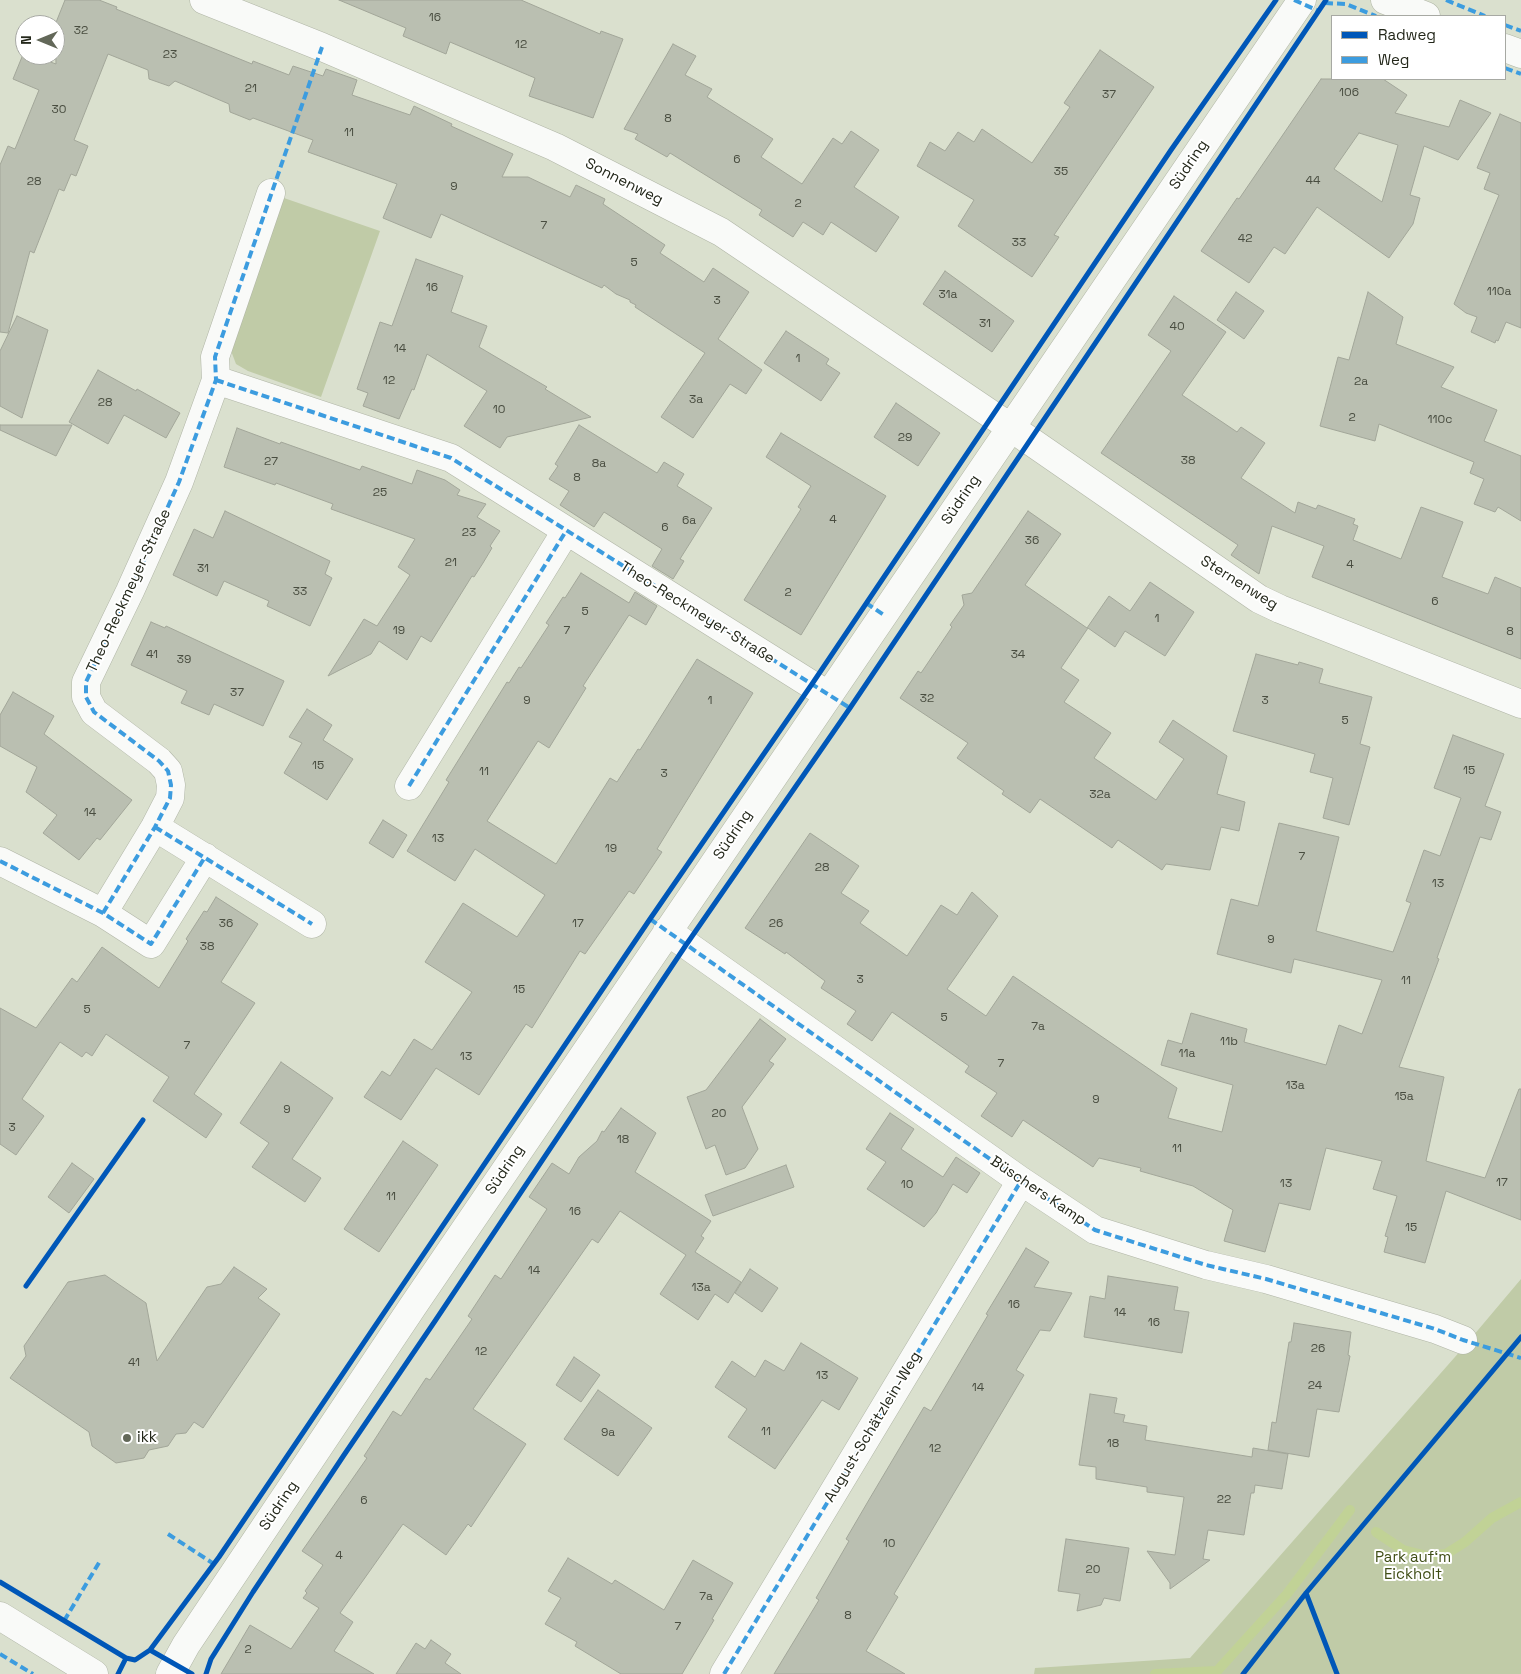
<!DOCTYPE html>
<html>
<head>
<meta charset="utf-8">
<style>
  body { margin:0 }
  #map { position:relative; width:1521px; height:1674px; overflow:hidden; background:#dae0ce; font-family:"Space Grotesk",sans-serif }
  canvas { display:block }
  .legend { position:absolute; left:1331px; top:15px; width:175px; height:65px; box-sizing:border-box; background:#fff; border:1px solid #a7a9a3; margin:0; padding:6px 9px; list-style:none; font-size:15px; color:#23271a }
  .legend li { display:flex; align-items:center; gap:10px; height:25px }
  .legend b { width:25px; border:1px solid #a7a9a3 }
  .north { position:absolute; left:15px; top:15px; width:50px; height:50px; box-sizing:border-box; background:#fff; border:1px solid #a7a9a3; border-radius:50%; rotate:270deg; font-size:14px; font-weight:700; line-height:20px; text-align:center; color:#23271a }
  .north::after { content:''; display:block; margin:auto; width:18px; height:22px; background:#636859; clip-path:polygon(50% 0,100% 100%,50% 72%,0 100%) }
</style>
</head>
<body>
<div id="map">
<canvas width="1521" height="1674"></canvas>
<ul class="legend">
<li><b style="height:6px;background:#0057b8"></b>Radweg</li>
<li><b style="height:6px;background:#3c9cdf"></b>Weg</li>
</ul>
<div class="north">N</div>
</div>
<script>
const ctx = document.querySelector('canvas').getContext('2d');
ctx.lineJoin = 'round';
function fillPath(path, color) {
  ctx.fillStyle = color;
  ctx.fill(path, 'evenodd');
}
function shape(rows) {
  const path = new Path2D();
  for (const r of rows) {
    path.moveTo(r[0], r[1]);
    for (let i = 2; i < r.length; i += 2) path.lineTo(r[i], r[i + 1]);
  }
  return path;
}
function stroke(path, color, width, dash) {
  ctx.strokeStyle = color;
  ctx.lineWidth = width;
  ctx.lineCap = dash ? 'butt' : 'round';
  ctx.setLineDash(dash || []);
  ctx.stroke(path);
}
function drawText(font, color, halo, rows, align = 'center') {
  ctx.font = font + ' "Space Grotesk",sans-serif';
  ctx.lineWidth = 4;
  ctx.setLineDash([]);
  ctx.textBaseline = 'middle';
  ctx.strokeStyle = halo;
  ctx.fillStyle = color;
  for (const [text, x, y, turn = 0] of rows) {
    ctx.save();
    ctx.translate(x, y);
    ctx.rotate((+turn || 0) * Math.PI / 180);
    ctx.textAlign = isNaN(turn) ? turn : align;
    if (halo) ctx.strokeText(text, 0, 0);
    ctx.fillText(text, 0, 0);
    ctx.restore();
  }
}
const green = shape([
  [281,197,380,231,321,397,248,371,236,364,230,348],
  [1521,1279,1521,1674,1034,1674,1035,1668,1190,1658,1462,1349]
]);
const stream = shape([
  [1376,1532,1403,1550,1427,1556,1446,1554,1465,1542,1492,1518,1521,1502],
  [1155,1674,1217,1671,1287,1594,1350,1510]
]);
const building = shape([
  [65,0,99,0,117,7,116,9,252,64,253,61,289,75,293,66,323,76,326,69,357,80,352,95,410,115,414,106,452,124,451,126,513,154,502,177,528,177,570,197,576,185,605,199,603,204,665,245,660,253,704,282,713,268,749,292,718,339,762,370,746,394,730,384,693,438,661,417,705,353,635,307,636,305,630,302,630,300,616,294,604,285,602,288,441,214,431,238,383,218,397,184,308,152,313,140,253,118,250,120,230,112,229,104,175,81,169,86,149,79,148,70,108,54,74,140,88,146,76,176,71,174,64,191,59,189,34,253,30,251,8,333,0,332,0,165,8,146,15,149,39,90,13,79,24,52,25,55,31,55,56,64,55,25,65,0],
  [339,0,521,0,600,34,601,31,623,39,593,118,529,96,535,78,450,42,446,54,403,36,406,28,339,0],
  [673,44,696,56,685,75,712,89,707,97,773,139,761,157,802,184,833,138,842,144,851,131,879,150,854,187,899,217,876,252,831,222,823,235,803,222,793,237,759,215,762,210,670,153,667,157,635,139,638,134,624,129,673,44],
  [1100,50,1154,87,1054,235,1059,237,1032,277,958,226,974,200,917,166,930,142,945,151,958,132,974,142,982,129,1032,163,1070,107,1064,103,1100,50],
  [1321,79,1383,79,1407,95,1395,113,1449,127,1460,100,1491,113,1458,160,1424,146,1410,195,1420,198,1413,224,1389,258,1317,207,1285,254,1274,247,1249,283,1201,251,1237,198,1239,199,1321,79],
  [1359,133,1398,145,1382,202,1334,169,1359,133],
  [1500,114,1521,123,1521,328,1506,322,1498,341,1496,340,1495,343,1471,332,1477,317,1466,313,1454,304,1499,195,1484,189,1490,173,1477,168,1500,114],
  [416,259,463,276,451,312,487,326,479,347,547,387,545,389,591,417,507,437,500,448,464,426,487,391,427,354,414,390,412,389,399,419,363,406,368,393,357,389,380,322,392,326,416,259],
  [945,271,1014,321,992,352,923,304,945,271],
  [1236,292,1264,311,1244,339,1217,320,1236,292],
  [1368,292,1403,317,1396,344,1454,367,1441,387,1497,410,1484,441,1521,456,1521,521,1498,507,1495,512,1474,504,1484,479,1470,473,1474,462,1379,424,1375,441,1320,426,1338,357,1349,360,1368,292],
  [1174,296,1226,332,1182,395,1237,432,1241,427,1265,443,1241,478,1295,513,1298,502,1316,509,1318,505,1355,519,1353,524,1358,526,1353,540,1401,559,1421,507,1463,522,1442,577,1488,594,1495,577,1521,588,1521,659,1312,577,1324,546,1272,526,1259,574,1231,555,1238,545,1101,453,1171,351,1148,335,1174,296],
  [17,316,48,330,22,418,0,406,0,351,17,316],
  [786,331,829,359,826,364,840,373,821,401,764,363,786,331],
  [98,370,136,391,137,389,180,413,166,438,124,415,108,444,69,422,98,370],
  [896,403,940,433,918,466,874,437,896,403],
  [0,425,72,425,56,456,0,430,0,425],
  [579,425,657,473,664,462,684,474,677,486,712,508,680,559,684,561,673,579,652,566,662,549,604,512,594,527,560,505,569,491,549,479,558,466,555,464,579,425],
  [237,428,280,444,281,442,360,470,362,466,412,484,417,470,445,480,460,490,457,495,486,504,477,517,500,531,490,546,492,548,483,563,474,577,472,576,431,642,421,636,407,660,379,641,371,654,328,676,364,619,377,626,410,575,398,567,415,539,331,509,333,504,276,483,275,485,224,467,237,428],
  [781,433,886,496,801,635,744,600,801,509,798,507,811,486,766,457,781,433],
  [225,511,330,561,325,574,332,578,310,626,267,606,269,601,224,581,217,596,173,575,194,529,213,538,225,511],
  [1028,511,1061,534,1025,585,1087,628,1109,596,1130,611,1150,582,1194,612,1165,656,1125,631,1115,647,1088,628,1061,668,1079,680,1064,702,1111,733,1094,758,1156,800,1184,759,1159,742,1173,720,1227,756,1217,794,1245,802,1239,831,1221,827,1210,870,1166,864,1162,870,1118,840,1112,848,1040,799,1030,813,1002,794,1004,791,957,758,968,743,900,698,918,671,921,673,952,627,950,625,964,605,962,595,972,593,1028,511],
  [581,573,629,603,635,592,657,606,646,625,629,615,583,686,586,688,549,748,538,741,487,821,556,864,610,778,617,782,638,749,640,750,697,659,753,693,657,849,662,852,634,894,629,891,585,954,580,951,532,1028,526,1024,479,1095,436,1068,401,1120,364,1097,382,1071,390,1076,414,1039,432,1050,472,992,425,962,463,903,517,937,545,895,475,849,455,881,407,851,449,782,446,780,507,682,509,683,519,667,521,668,549,625,546,623,563,597,565,598,581,573],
  [151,622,165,628,166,626,284,681,263,726,214,704,209,715,181,703,187,691,131,665,151,622],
  [1256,654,1298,665,1299,662,1323,669,1319,683,1372,697,1360,744,1370,747,1349,825,1323,818,1333,778,1310,772,1315,754,1233,731,1256,654],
  [13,692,54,716,44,734,132,800,100,840,97,838,79,860,43,833,57,815,26,792,37,767,0,746,0,715,13,692],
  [307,709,332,725,323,740,353,759,327,800,284,773,302,743,289,737,307,709],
  [1453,735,1504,754,1485,806,1501,812,1491,840,1480,837,1437,958,1439,959,1399,1067,1444,1077,1426,1161,1485,1178,1519,1089,1521,1089,1521,1220,1446,1191,1425,1263,1384,1252,1388,1237,1385,1236,1397,1196,1373,1189,1382,1161,1326,1148,1310,1210,1279,1203,1265,1252,1224,1241,1233,1210,1193,1186,1140,1171,1141,1168,1099,1158,1093,1167,1023,1120,1012,1137,981,1116,997,1093,965,1072,969,1066,892,1012,872,1041,847,1024,856,1011,821,988,825,981,786,952,785,954,745,928,810,833,859,866,841,893,869,911,860,923,907,956,941,905,957,915,972,892,998,916,947,989,986,1016,1013,976,1177,1088,1168,1118,1222,1132,1233,1085,1161,1065,1168,1040,1182,1044,1191,1013,1247,1029,1244,1042,1326,1065,1339,1025,1362,1034,1382,980,1294,959,1291,973,1217,954,1231,899,1258,906,1279,823,1339,837,1316,931,1393,952,1411,903,1406,901,1424,850,1440,856,1461,798,1434,788,1453,735],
  [383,820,407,835,393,858,369,843,383,820],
  [216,897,258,924,221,982,255,1003,194,1094,222,1114,206,1138,153,1101,169,1077,106,1034,92,1056,86,1052,82,1057,60,1042,22,1099,44,1116,16,1155,0,1144,0,1008,36,1028,72,978,77,982,102,947,159,988,188,941,186,939,204,911,207,912,216,897],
  [760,1019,786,1039,769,1061,774,1064,742,1107,758,1149,745,1168,726,1175,715,1145,706,1149,687,1097,706,1090,760,1019],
  [281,1062,333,1098,292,1159,321,1178,305,1202,252,1167,269,1143,240,1123,281,1062],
  [621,1108,656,1133,635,1172,711,1221,701,1236,704,1238,695,1252,741,1282,728,1303,715,1294,698,1320,660,1294,686,1255,620,1211,598,1243,592,1239,473,1409,526,1444,471,1527,468,1524,446,1555,403,1524,340,1613,353,1622,334,1651,374,1674,221,1674,250,1625,291,1649,319,1608,303,1598,307,1593,305,1591,323,1565,302,1551,367,1458,364,1456,393,1411,401,1416,426,1378,430,1380,472,1319,468,1316,495,1275,501,1279,547,1209,529,1197,552,1163,569,1174,579,1157,597,1141,602,1131,604,1132,621,1108],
  [890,1113,914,1129,901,1149,943,1177,956,1157,980,1173,967,1193,953,1184,936,1213,924,1227,867,1189,886,1162,866,1149,890,1113],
  [403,1141,438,1165,379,1252,344,1229,403,1141],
  [72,1163,94,1179,69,1213,48,1197,72,1163],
  [786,1165,794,1187,713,1216,705,1195,786,1165],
  [1026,1248,1049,1262,1034,1287,1072,1293,1050,1331,1040,1330,1016,1370,1024,1375,894,1594,898,1597,866,1651,905,1674,774,1674,819,1600,816,1598,849,1541,846,1539,870,1498,924,1407,931,1411,988,1315,986,1314,1026,1248],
  [234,1267,267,1289,258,1298,280,1314,203,1428,194,1422,186,1433,176,1434,168,1446,149,1450,144,1458,116,1463,92,1446,89,1432,10,1378,26,1356,24,1346,68,1282,105,1275,146,1303,157,1361,207,1287,221,1284,234,1267],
  [750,1269,778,1288,762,1312,735,1293,750,1269],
  [1108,1276,1178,1287,1174,1310,1189,1312,1182,1353,1084,1337,1090,1296,1105,1299,1108,1276],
  [1294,1323,1351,1332,1348,1355,1350,1356,1339,1412,1317,1409,1309,1457,1268,1450,1272,1422,1276,1423,1289,1342,1291,1342,1294,1323],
  [801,1343,858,1378,839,1410,822,1400,775,1469,728,1437,747,1409,715,1387,732,1361,755,1377,765,1360,784,1371,801,1343],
  [574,1357,600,1375,581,1402,556,1385,574,1357],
  [598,1390,652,1428,618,1476,564,1439,598,1390],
  [1090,1394,1117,1398,1114,1413,1125,1415,1123,1422,1147,1426,1145,1440,1252,1457,1253,1448,1288,1454,1282,1489,1255,1485,1254,1493,1251,1493,1244,1535,1208,1530,1203,1559,1210,1560,1170,1589,1170,1583,1147,1551,1175,1555,1184,1497,1147,1492,1147,1487,1096,1479,1096,1467,1079,1465,1090,1394],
  [1066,1539,1129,1548,1120,1601,1104,1598,1101,1605,1077,1611,1080,1594,1058,1591,1066,1539],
  [568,1558,612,1584,615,1580,664,1610,693,1560,733,1583,712,1619,714,1620,682,1674,621,1674,575,1646,577,1642,545,1624,561,1598,548,1591,568,1558],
  [431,1640,451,1654,445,1663,461,1674,396,1674,416,1643,425,1649,431,1640]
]);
const minor = shape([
  [204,0,322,47,555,147,721,232,1010,427,1259,599,1280,609,1521,704],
  [1385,0,1426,16],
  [1505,48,1521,54],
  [216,380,451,458,828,695],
  [409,786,566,531],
  [155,827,312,924],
  [0,861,103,913,151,944,205,857],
  [103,913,155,827,170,798,171,785,168,771,159,761,94,712,86,697,86,682,130,591,179,482,216,380,215,357,271,193],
  [667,931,1021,1181,1095,1230,1206,1265,1266,1279,1435,1329,1463,1340],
  [0,1616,94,1674],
  [170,1674,186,1645,413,1306,1302,0],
  [724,1674,1021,1181]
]);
const quiet = shape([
  [1294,0,1319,11],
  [1446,0,1485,16],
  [1325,3,1346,4,1376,16],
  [1505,25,1521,31],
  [1505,68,1521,74],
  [216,380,451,458,850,708],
  [866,603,884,615],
  [409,786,566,531],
  [155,827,312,924],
  [0,861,103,913,151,944,205,857],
  [103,913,155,827,170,798,171,785,168,771,159,761,94,712,86,697,86,682,130,591,179,482,216,380,215,357,322,47],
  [650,919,1021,1181,1095,1230,1206,1265,1266,1279,1435,1329,1463,1340,1521,1358],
  [168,1534,214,1564],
  [64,1621,100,1561],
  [0,1654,33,1674],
  [724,1674,1021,1181]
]);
const cycleway = shape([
  [26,1286,143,1120],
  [0,1582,126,1658],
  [1306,1593,1337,1674],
  [150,1650,219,1557,650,919,812,684,1171,150,1276,0],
  [118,1674,126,1658,135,1660,150,1650,192,1674],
  [206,1674,211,1659,253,1592,344,1455,435,1321,686,945,850,708,1326,0],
  [1243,1674,1306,1593,1521,1337]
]);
const markers = [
  [127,1438,5,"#636859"]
];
const numberNames = [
  ["16",435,18],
  ["32",81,31],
  ["12",521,45],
  ["23",170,55],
  ["21",251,89],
  ["106",1349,93],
  ["37",1109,95],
  ["30",59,110],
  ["8",668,119],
  ["11",349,133],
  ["6",737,160],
  ["35",1061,172],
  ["44",1313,181],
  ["28",34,182],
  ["9",454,187],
  ["2",798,204],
  ["7",544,226],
  ["42",1245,239],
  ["33",1019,243],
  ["5",634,263],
  ["16",432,288],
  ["110a",1499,292],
  ["31a",948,295],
  ["3",717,301],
  ["31",985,324],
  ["40",1177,327],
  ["14",400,349],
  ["1",798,359],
  ["12",389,381],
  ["2a",1361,382],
  ["3a",696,400],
  ["28",105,403],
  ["10",499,410],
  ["2",1352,418],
  ["110c",1440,420],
  ["29",905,438],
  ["38",1188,461],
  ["27",271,462],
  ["8a",599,464],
  ["8",577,478],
  ["25",380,493],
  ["4",833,520],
  ["6a",689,521],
  ["6",665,528],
  ["23",469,533],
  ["36",1032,541],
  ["21",451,563],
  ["4",1350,565],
  ["31",203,569],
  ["33",300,592],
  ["2",788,593],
  ["6",1435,602],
  ["5",585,612],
  ["1",1157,619],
  ["19",399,631],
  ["7",567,631],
  ["8",1510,632],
  ["41",152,655],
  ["34",1018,655],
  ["39",184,660],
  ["37",237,693],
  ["32",927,699],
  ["9",527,701],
  ["1",710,701],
  ["3",1265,701],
  ["5",1345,721],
  ["15",318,766],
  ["15",1469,771],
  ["11",484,772],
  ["3",664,774],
  ["32a",1100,795],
  ["14",90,813],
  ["13",438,839],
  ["19",611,849],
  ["7",1302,857],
  ["28",822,868],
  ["13",1438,884],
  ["36",226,924],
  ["17",578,924],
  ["26",776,924],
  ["9",1271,940],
  ["38",207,947],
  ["3",860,980],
  ["11",1406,981],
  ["15",519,990],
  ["5",87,1010],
  ["5",944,1018],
  ["7a",1038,1027],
  ["11b",1229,1042],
  ["7",187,1046],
  ["11a",1187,1054],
  ["13",466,1057],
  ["7",1001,1064],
  ["13a",1295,1086],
  ["15a",1404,1097],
  ["9",1096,1100],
  ["9",287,1110],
  ["20",719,1114],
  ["3",12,1128],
  ["18",623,1140],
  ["11",1177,1149],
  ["17",1502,1183],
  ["13",1286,1184],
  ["10",907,1185],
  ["11",391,1197],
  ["16",575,1212],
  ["15",1411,1228],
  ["14",534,1271],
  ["13a",701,1288],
  ["16",1014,1305],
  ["14",1120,1313],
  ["16",1154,1323],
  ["26",1318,1349],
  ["12",481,1352],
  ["41",134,1363],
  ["13",822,1376],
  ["24",1315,1386],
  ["14",978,1388],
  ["11",766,1432],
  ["9a",608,1433],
  ["18",1113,1444],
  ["12",935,1449],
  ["22",1224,1500],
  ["6",364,1501],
  ["10",889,1544],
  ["4",339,1556],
  ["20",1093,1570],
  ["7a",706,1597],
  ["8",848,1616],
  ["7",678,1627],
  ["2",248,1650]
];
const streetNames = [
  ["Südring",1189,165,-56],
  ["Sonnenweg",624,182,27],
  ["Südring",961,500,-56],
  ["Sternenweg",1239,583,32],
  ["Theo-Reckmeyer-Straße",129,591,-65],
  ["Theo-Reckmeyer-Straße",697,613,32],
  ["Südring",733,835,-56],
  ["Südring",505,1170,-56],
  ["Büschers Kamp",1038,1191,34],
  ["August-Schätzlein-Weg",873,1427,-59],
  ["Südring",279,1506,-56]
];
const poiNames = [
  ["ikk",137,1438]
];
const parkNames = [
  ["Park auf‘m",1413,1558],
  ["Eickholt",1413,1575]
];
fillPath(green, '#c0cba7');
stroke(stream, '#c1d296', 10);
fillPath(building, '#babfb1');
stroke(building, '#a2a699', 1);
stroke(minor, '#b0b5a6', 29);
stroke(minor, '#f9faf8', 28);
stroke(quiet, '#3c9cdf', 4, [8, 4]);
stroke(cycleway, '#0057b8', 5);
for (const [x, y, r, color] of markers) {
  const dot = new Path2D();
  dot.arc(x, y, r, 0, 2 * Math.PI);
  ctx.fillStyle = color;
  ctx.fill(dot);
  stroke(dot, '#fff', 2);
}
drawText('12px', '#494d40', null, numberNames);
drawText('15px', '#23271a', '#fff', streetNames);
drawText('15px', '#23271a', '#fff', poiNames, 'left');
drawText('15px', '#404e16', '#fff', parkNames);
</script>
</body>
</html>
